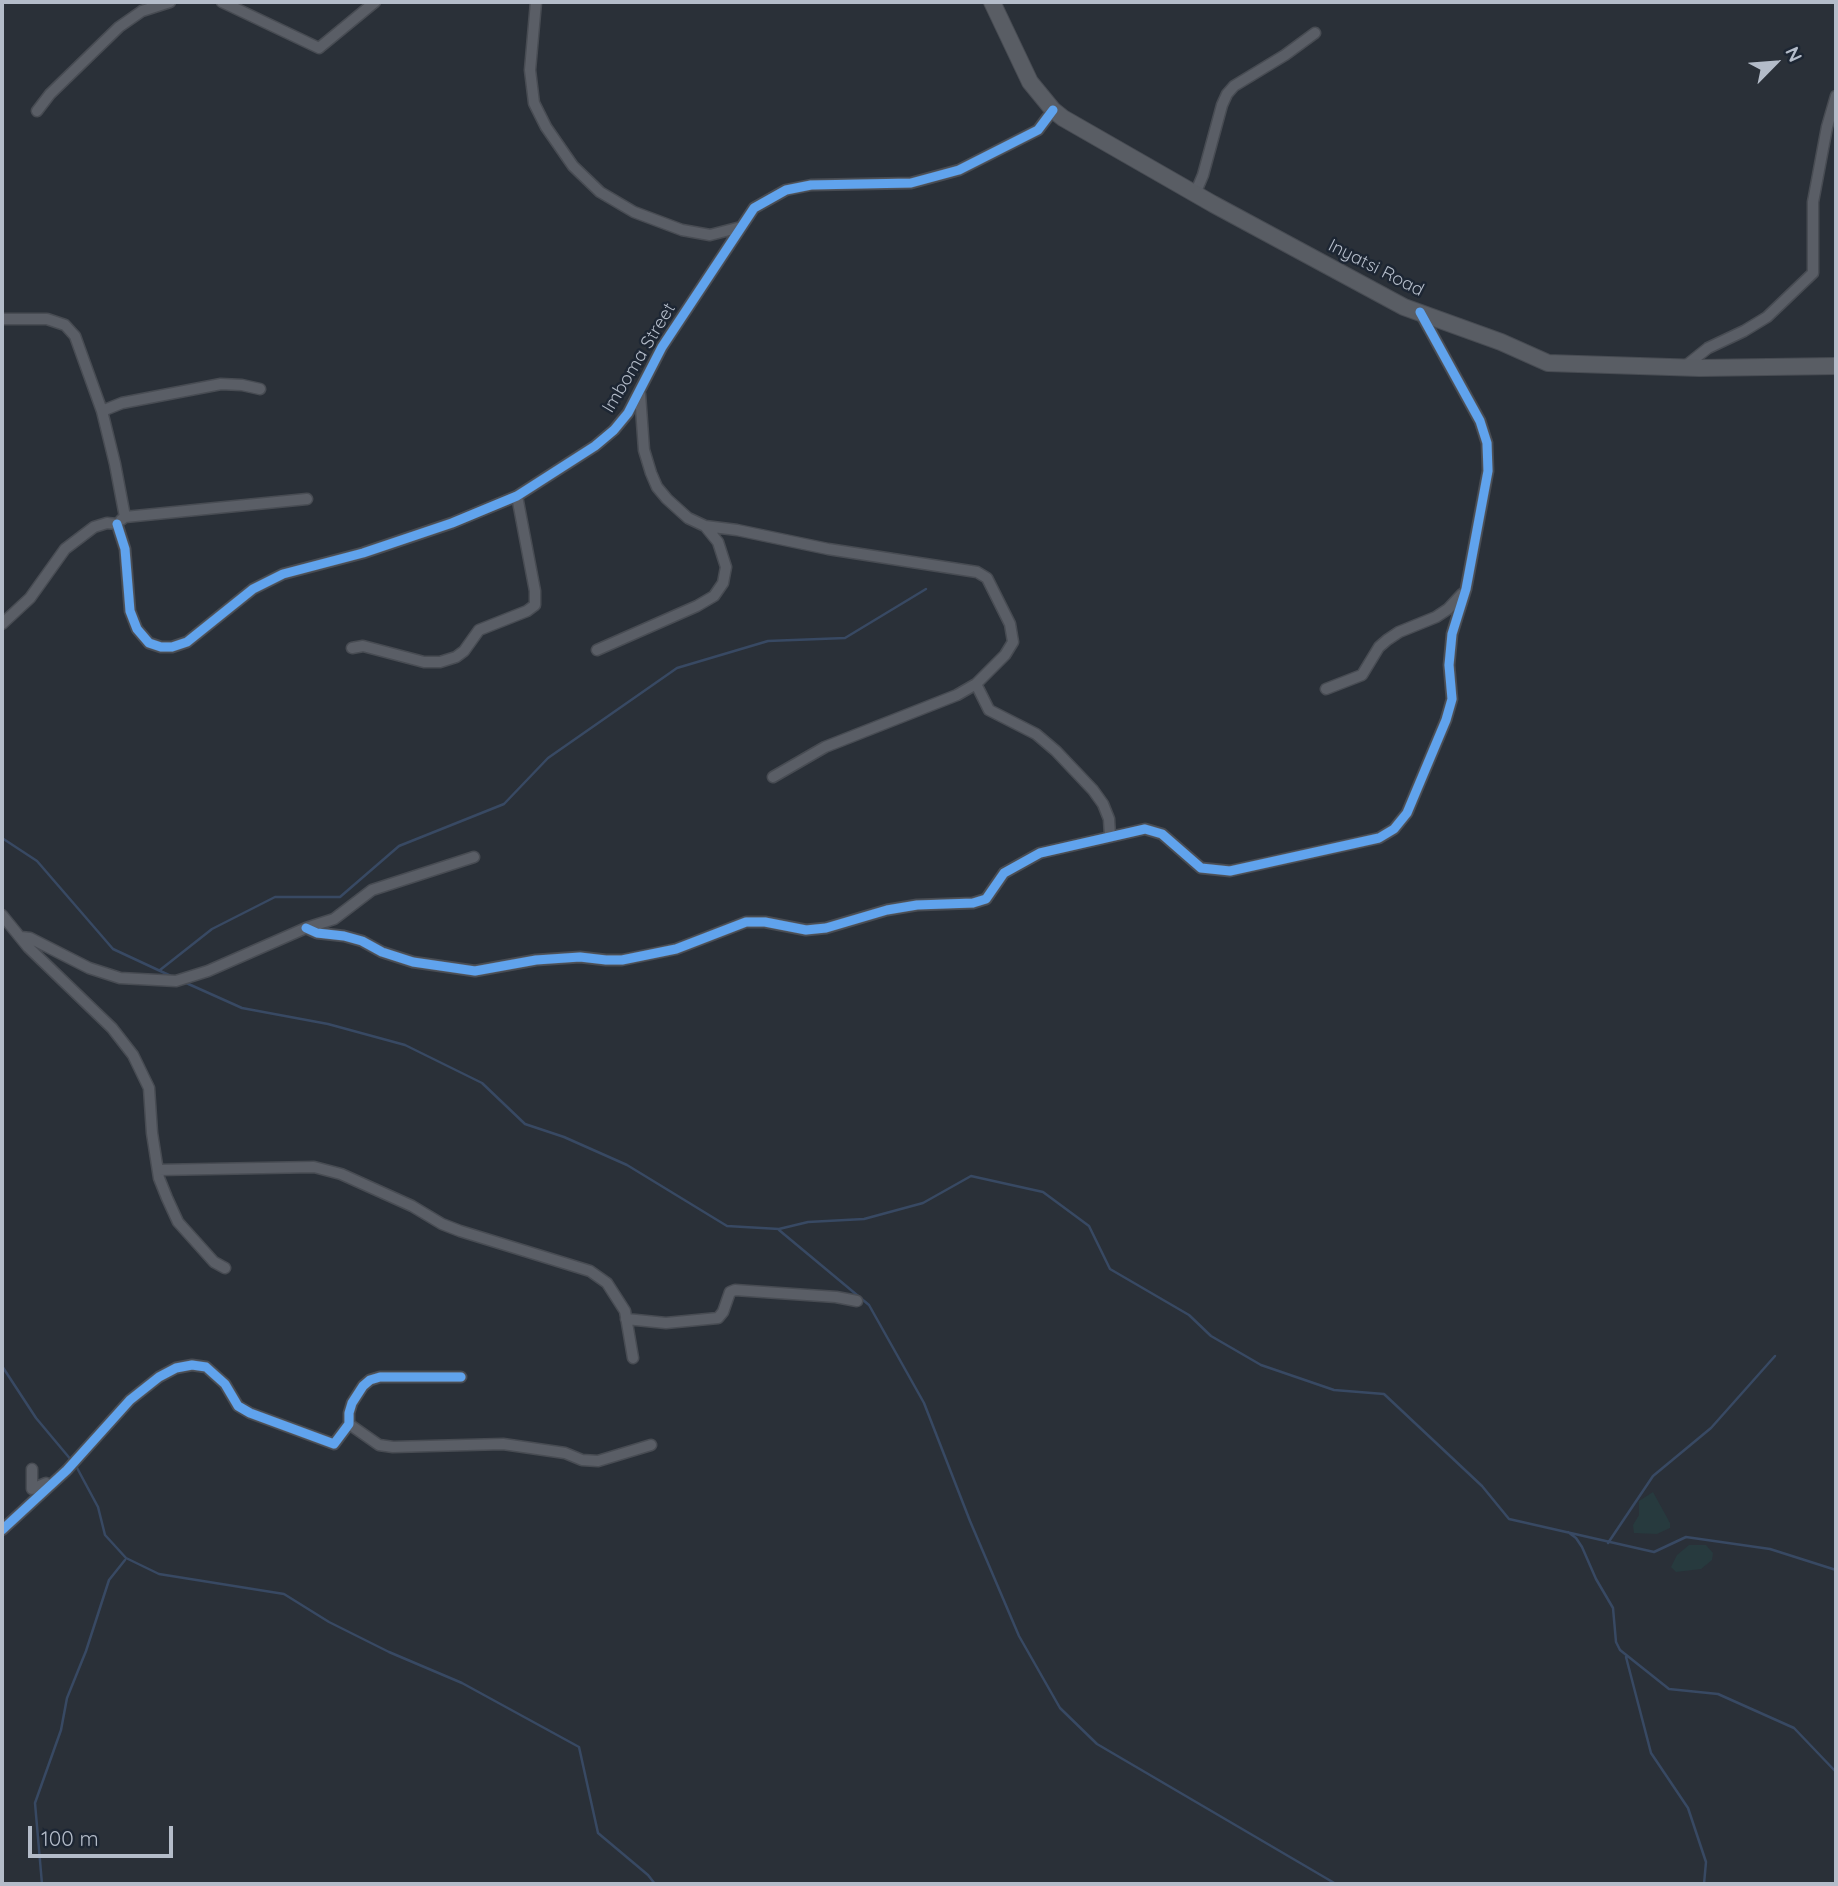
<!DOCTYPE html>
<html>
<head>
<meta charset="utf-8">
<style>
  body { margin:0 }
  #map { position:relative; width:1838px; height:1886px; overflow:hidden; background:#2a3038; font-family:Quicksand,sans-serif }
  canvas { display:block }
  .frame { position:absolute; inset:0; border:4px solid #b4bcc9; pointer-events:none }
  .north { position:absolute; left:1740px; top:28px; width:70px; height:70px; -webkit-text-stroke:5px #1d2633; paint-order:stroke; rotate:65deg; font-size:19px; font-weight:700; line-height:28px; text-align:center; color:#b4bcc9 }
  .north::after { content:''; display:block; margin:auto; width:24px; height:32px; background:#b4bcc9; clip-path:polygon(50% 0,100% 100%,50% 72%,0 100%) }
  .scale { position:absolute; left:28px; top:1826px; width:145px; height:32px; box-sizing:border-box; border:4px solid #b4bcc9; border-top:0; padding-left:9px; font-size:21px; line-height:24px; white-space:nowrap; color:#b4bcc9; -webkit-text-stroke:5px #1d2633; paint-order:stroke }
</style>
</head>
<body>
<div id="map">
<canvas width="1838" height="1886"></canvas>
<div class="frame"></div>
<div class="north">N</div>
<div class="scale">100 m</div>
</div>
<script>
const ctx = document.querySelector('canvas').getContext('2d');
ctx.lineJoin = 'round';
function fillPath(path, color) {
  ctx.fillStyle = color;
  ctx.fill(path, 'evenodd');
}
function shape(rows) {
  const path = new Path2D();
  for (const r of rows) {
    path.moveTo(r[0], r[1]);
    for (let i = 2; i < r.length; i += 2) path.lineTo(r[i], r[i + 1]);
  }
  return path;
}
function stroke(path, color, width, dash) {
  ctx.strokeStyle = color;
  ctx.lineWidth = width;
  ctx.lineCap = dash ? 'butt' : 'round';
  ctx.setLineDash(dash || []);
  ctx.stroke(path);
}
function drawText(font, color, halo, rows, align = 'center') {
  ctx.font = font + ' Quicksand,sans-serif';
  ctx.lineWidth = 5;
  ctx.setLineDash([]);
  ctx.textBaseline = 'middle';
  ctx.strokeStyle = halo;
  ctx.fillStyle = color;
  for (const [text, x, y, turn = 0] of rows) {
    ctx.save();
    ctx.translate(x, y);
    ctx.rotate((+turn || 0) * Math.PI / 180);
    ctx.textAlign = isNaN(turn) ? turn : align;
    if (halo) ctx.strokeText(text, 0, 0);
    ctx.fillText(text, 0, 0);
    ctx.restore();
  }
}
const green = shape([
  [1653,1492,1670,1523,1670,1528,1657,1534,1634,1533,1633,1525,1639,1515,1639,1501],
  [1689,1545,1706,1545,1713,1553,1712,1560,1701,1569,1676,1572,1671,1567,1677,1555]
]);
const stream = shape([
  [2,838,37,861,113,949,171,976],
  [160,970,212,929,275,897,340,897,399,846,504,804,548,758,677,668,768,641,845,638,926,589],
  [184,982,242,1008,328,1024,405,1045,482,1083,525,1124,564,1137,627,1165,727,1226,779,1229,808,1222,864,1219,923,1203,971,1176,1043,1192,1089,1226,1110,1269,1189,1315,1211,1336,1261,1365,1334,1390,1384,1394,1482,1486,1509,1519,1654,1552,1686,1537,1770,1549,1836,1570],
  [779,1230,869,1305,924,1403,970,1521,1019,1636,1060,1708,1097,1744,1336,1884],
  [2,1366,36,1418,72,1461],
  [76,1466,98,1507,105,1535,126,1558,159,1574,284,1594,329,1622,389,1652,462,1683,579,1747,598,1833,648,1875,655,1884],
  [1568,1532,1576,1538,1582,1547,1596,1579,1613,1608,1616,1642,1620,1650,1669,1689,1718,1694,1794,1728,1836,1772],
  [1608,1543,1653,1476,1711,1428,1775,1356],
  [1626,1657,1651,1753,1688,1808,1706,1862,1704,1884],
  [42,1884,35,1803,61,1730,67,1698,86,1651,109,1580,125,1560]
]);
const street = shape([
  [222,2,319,48,375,2],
  [536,2,530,70,534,103,546,127,573,166,600,192,634,212,682,230,710,235,741,227],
  [37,111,50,94,119,27,142,11,170,2],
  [1195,194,1203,175,1222,105,1227,94,1234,86,1285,55,1315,33],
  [2,319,47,319,65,325,75,336,102,411,115,464,125,517],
  [1683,368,1708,348,1744,331,1767,317,1813,273,1813,202,1827,127,1836,96],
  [640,394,644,450,651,473,657,487,667,499,688,518,705,526,737,530,828,549,977,572,987,578,1010,624,1013,642,1005,655,976,684,957,695,825,747,773,777],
  [102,411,122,403,221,384,242,385,260,389],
  [121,520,125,517,307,499],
  [117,524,125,549,130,611,137,629,149,643,161,647,172,647,187,642,253,589,283,574,363,553,452,523,517,496,595,446,614,430,628,413,662,347,754,208,786,190,811,185,911,183,959,170,1038,130,1053,110],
  [2,624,30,598,65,549,94,527,107,523,117,524],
  [352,648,363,646,424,662,440,662,456,657,464,651,479,630,527,611,535,605,535,591,517,496],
  [597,650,697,606,714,596,723,583,726,567,718,542,705,526],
  [976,684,989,710,1036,734,1056,751,1093,790,1103,804,1109,819,1110,836],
  [1326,689,1362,675,1379,647,1387,640,1399,632,1436,617,1448,609,1462,594],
  [2,915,28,947,112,1028,133,1055,149,1088,152,1133,159,1178,167,1198,178,1222,214,1262,225,1268],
  [306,928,317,933,344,936,362,941,382,952,413,962,475,971,536,960,580,957,606,960,622,960,676,949,746,922,765,922,806,930,826,928,887,910,917,905,973,903,986,899,1004,873,1040,853,1145,829,1162,834,1201,868,1230,871,1379,838,1394,829,1407,813,1446,720,1452,699,1449,665,1452,634,1466,589,1488,471,1487,443,1480,421,1420,312],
  [21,937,30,938,89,968,120,978,176,981,208,971,306,928,334,919,372,890,474,857],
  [158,1170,314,1167,341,1174,412,1206,442,1224,460,1231,590,1271,607,1283,625,1311,633,1358],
  [626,1319,666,1323,718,1318,723,1312,730,1292,735,1290,836,1297,857,1301],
  [349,1424,379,1445,393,1447,503,1444,565,1453,582,1460,598,1461,651,1445],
  [32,1469,32,1489,46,1483],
  [2,1530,67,1470,130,1400,159,1377,176,1368,192,1365,206,1367,225,1384,238,1406,250,1413,334,1444,349,1424,349,1413,352,1403,363,1386,370,1380,380,1377,461,1377]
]);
const secondary = shape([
  [992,2,1030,82,1053,110,1063,118,1213,204,1404,307,1501,342,1548,363,1700,368,1836,366]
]);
const cycleway = shape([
  [117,524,125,549,130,611,137,629,149,643,161,647,172,647,187,642,253,589,283,574,363,553,452,523,517,496,595,446,614,430,628,413,662,347,754,208,786,190,811,185,911,183,959,170,1038,130,1053,110],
  [306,928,317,933,344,936,362,941,382,952,413,962,475,971,536,960,580,957,606,960,622,960,676,949,746,922,765,922,806,930,826,928,887,910,917,905,973,903,986,899,1004,873,1040,853,1145,829,1162,834,1201,868,1230,871,1379,838,1394,829,1407,813,1446,720,1452,699,1449,665,1452,634,1466,589,1488,471,1487,443,1480,421,1420,312],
  [2,1530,67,1470,130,1400,159,1377,176,1368,192,1365,206,1367,225,1384,238,1406,250,1413,334,1444,349,1424,349,1413,352,1403,363,1386,370,1380,380,1377,461,1377]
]);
const streetNames = [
  ["Inyatsi Road",1376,268,27],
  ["Imboma Street",639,358,-59]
];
fillPath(green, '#273a3e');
stroke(stream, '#384963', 2.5);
stroke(street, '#484c53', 13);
stroke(secondary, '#484c53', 18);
stroke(street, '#5a5e66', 10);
stroke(secondary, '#595d64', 16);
stroke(cycleway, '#60a3ed', 9);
drawText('18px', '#b4bcc9', '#1d2633', streetNames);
</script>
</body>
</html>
